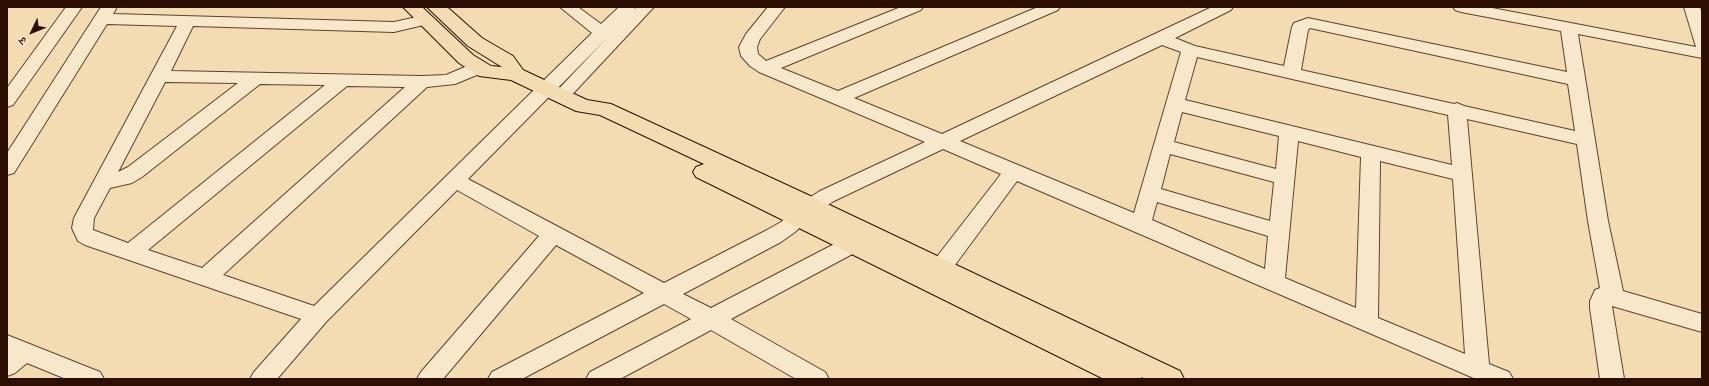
<!DOCTYPE html>
<html>
<head>
<meta charset="utf-8">
<style>
  body { margin:0 }
  #map { position:relative; width:1709px; height:386px; overflow:hidden; background:#f3dcb1; font-family:"IM FELL DW Pica","Noto Serif Devanagari",serif }
  canvas { display:block }
  .frame { position:absolute; inset:0; border:8px solid #2c0e03; pointer-events:none }
  .north { position:absolute; left:12px; top:12px; width:40px; height:40px; -webkit-text-stroke:3px #f7e8cc; paint-order:stroke; rotate:227deg; font-size:11px; font-weight:700; line-height:16px; text-align:center; color:#2c0e03 }
  .north::after { content:''; display:block; margin:auto; width:14px; height:18px; background:#2c0e03; clip-path:polygon(50% 0,100% 100%,50% 72%,0 100%) }
</style>
</head>
<body>
<div id="map">
<canvas width="1709" height="386"></canvas>
<div class="frame"></div>
<div class="north">उ</div>
</div>
<script>
const ctx = document.querySelector('canvas').getContext('2d');
ctx.lineJoin = 'round';
function shape(rows) {
  const path = new Path2D();
  for (const r of rows) {
    path.moveTo(r[0], r[1]);
    for (let i = 2; i < r.length; i += 2) path.lineTo(r[i], r[i + 1]);
  }
  return path;
}
function stroke(path, color, width, dash) {
  ctx.strokeStyle = color;
  ctx.lineWidth = width;
  ctx.lineCap = dash ? 'butt' : 'round';
  ctx.setLineDash(dash || []);
  ctx.stroke(path);
}
function fillPath(path, color) {
  ctx.fillStyle = color;
  ctx.fill(path, 'evenodd');
}
const minor = shape([
  [66,7,82,7,13,105,7,107,7,88,66,7],
  [101,7,115,7,116,9,113,14,394,22,426,15,432,17,434,20,432,23,394,32,193,26,171,71,422,76,446,75,472,64,478,63,484,64,487,68,484,72,455,84,427,87,223,275,314,306,592,33,560,7,578,7,601,24,619,7,636,7,634,10,637,7,654,7,567,100,561,102,555,100,552,96,607,38,468,179,664,283,767,230,781,222,804,201,820,191,925,142,759,72,750,66,741,56,739,47,746,34,768,7,785,7,760,39,757,47,758,54,766,61,901,7,923,7,921,10,781,68,838,91,1038,7,1060,7,1058,10,854,98,942,134,1212,7,1233,7,1231,10,1175,38,1195,46,1284,66,1292,27,1294,23,1308,18,1567,72,1561,31,1461,12,1455,10,1453,7,1487,7,1696,47,1684,7,1700,7,1702,14,1702,58,1578,34,1608,221,1623,291,1702,314,1702,332,1612,306,1624,379,1600,379,1590,308,1590,301,1595,290,1600,288,1588,221,1577,144,1467,119,1489,364,1509,372,1513,379,1476,379,1017,181,938,288,930,291,922,288,919,282,922,276,1001,174,943,149,834,201,818,211,795,232,781,242,683,294,711,308,844,239,857,228,864,226,871,228,874,234,871,240,858,251,731,319,825,372,829,379,796,379,711,330,620,379,586,379,590,372,691,319,664,304,522,379,488,379,492,372,644,293,556,245,443,379,417,379,421,372,539,236,457,190,326,322,277,379,250,379,254,372,301,319,85,245,78,241,72,228,74,218,177,26,107,24,14,173,7,175,7,153,101,7],
  [1310,28,1568,84,1575,131,1464,106,1457,103,1454,104,1301,70,1308,30,1310,28],
  [1162,45,1181,52,1134,213,960,141,1162,45],
  [1197,57,1448,115,1452,165,1185,100,1197,57],
  [165,82,238,83,128,167,118,172,165,82],
  [260,84,325,85,128,243,93,230,94,218,110,188,132,183,142,177,260,84],
  [347,86,405,87,202,268,148,250,347,86],
  [1182,112,1279,136,1276,169,1174,142,1182,112],
  [1298,141,1361,157,1356,308,1285,278,1298,141],
  [1170,154,1274,182,1270,221,1161,189,1170,154],
  [1380,161,1453,179,1465,354,1378,318,1380,161],
  [1157,202,1268,236,1265,269,1152,220,1157,202],
  [7,335,100,372,104,379,66,379,27,363,15,373,7,376,7,335]
]);
const major = shape([
  [403,7,422,7,473,55,491,66,502,67,468,46,427,7,447,7,482,38,513,56,523,70,587,100,611,104,819,200,1180,371,1184,379,1146,379,1141,377,1142,379,1104,379,696,177,693,172,696,167,704,164,600,115,576,111,511,80,479,76,459,63,403,7]
]);
stroke(minor, '#5e422e', 2);
stroke(major, '#2c0e03', 2);
fillPath(minor, '#f7e8cc');
fillPath(major, '#f3dcb1');
</script>
</body>
</html>
